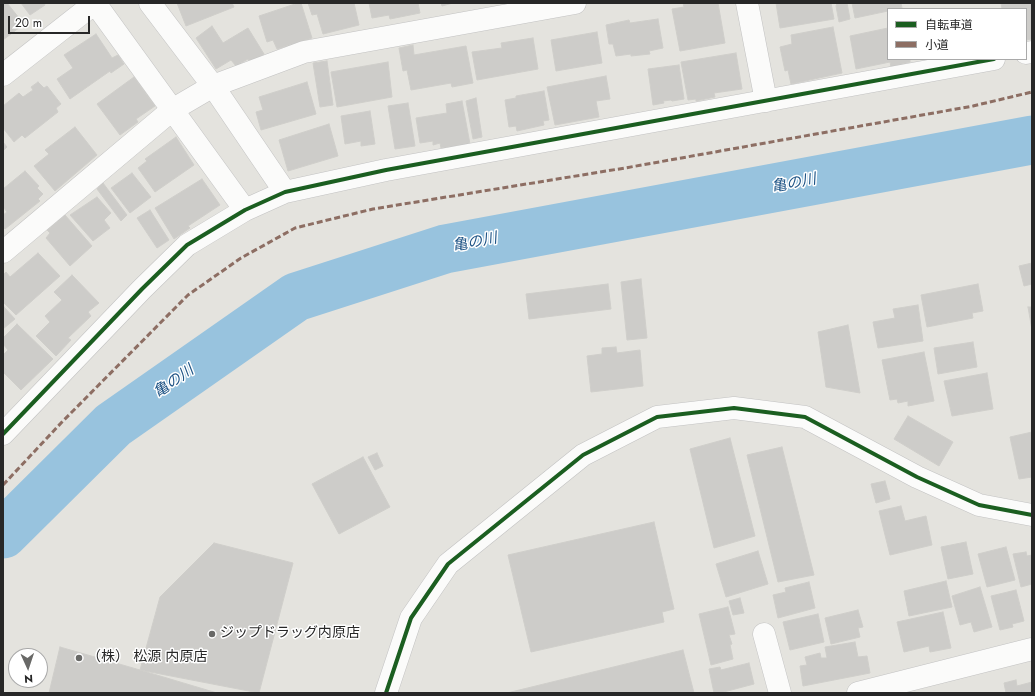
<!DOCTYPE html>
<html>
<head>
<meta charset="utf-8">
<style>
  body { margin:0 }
  #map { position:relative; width:1035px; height:696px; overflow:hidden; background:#e4e3de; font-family:Jost,"Noto Sans JP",sans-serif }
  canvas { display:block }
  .frame { position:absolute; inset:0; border:4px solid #272727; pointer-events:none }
  .legend { position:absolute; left:887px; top:8px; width:140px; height:52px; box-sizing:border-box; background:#fff; border:1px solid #a9a9a9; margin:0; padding:5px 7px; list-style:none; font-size:12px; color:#272727 }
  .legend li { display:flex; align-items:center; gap:8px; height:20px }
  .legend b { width:20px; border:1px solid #a9a9a9 }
  .north { position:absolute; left:8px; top:648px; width:40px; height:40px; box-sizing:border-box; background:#fff; border:1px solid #a9a9a9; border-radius:50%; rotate:177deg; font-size:11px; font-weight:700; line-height:16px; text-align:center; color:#272727 }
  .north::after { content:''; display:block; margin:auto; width:14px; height:18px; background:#696967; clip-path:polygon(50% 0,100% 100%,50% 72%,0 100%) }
  .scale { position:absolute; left:8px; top:16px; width:82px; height:18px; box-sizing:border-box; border:2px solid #272727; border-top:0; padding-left:5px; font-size:12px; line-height:14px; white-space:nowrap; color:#272727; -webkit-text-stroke:3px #fff; paint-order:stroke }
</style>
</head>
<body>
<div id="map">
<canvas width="1035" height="696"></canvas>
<div class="frame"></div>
<ul class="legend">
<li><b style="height:5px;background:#1b5e20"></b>自転車道</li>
<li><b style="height:5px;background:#8d6e63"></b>小道</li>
</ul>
<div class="north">N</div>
<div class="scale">20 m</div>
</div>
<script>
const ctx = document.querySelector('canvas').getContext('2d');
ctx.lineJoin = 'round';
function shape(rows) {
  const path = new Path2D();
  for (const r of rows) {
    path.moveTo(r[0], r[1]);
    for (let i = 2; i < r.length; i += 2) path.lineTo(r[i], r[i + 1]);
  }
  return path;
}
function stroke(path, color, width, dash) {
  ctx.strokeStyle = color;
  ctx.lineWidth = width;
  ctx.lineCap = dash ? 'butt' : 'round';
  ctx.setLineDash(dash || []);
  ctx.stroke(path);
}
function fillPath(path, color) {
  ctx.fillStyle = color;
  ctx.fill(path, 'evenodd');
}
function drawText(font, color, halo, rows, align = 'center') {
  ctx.font = font + ' Jost,"Noto Sans JP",sans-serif';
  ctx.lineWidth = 3;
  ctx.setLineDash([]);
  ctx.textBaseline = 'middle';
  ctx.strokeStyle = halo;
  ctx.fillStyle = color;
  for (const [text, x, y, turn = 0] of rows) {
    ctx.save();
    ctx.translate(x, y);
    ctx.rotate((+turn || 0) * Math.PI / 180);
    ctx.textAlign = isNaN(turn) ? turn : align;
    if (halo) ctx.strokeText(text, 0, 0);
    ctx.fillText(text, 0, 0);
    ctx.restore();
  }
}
const river = shape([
  [3,534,113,425,296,297,445,249,1032,140]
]);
const building = shape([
  [3,3,7,3,24,24,3,40,3,3],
  [21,3,44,3,45,5,30,15,21,3],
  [177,3,232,3,234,7,186,26,177,3],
  [298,3,301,3,312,38,277,49,273,40,267,42,259,16,298,3],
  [308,3,354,3,359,25,323,34,317,14,312,15,308,3],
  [369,3,418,3,420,13,390,19,389,15,372,18,369,3],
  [441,3,453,3,442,6,441,3],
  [683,3,718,3,725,43,680,51,672,9,684,7,683,3],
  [776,3,831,3,834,19,780,28,776,3],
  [837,3,847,3,850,19,839,22,836,6,837,3],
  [852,3,901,3,902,8,888,9,888,11,855,18,852,3],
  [1001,3,1032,3,1032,39,1026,40,1026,9,1002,9,1001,3],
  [658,19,663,48,649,51,650,54,631,56,631,54,616,56,613,44,609,44,606,25,629,20,630,23,658,19],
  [212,26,223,43,248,28,264,54,251,63,248,59,236,66,231,60,216,69,196,38,212,26],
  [833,27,842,73,791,84,788,70,785,71,780,47,792,44,791,35,833,27],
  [888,28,888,59,910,59,910,62,891,67,890,62,856,69,850,36,888,28],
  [597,32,602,63,556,71,551,40,597,32],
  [96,34,112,58,118,55,124,64,111,73,110,71,70,99,57,79,73,68,64,55,96,34],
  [533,38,538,69,477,80,472,52,502,48,501,43,533,38],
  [413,45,414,55,466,46,473,83,452,87,451,83,411,90,407,70,403,71,399,48,413,45],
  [736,53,742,89,714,93,715,97,696,101,696,99,688,100,681,62,736,53],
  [327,61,333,105,320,107,313,63,327,61],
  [388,62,392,97,337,107,331,72,388,62],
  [679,65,684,99,672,101,671,100,663,101,664,103,653,105,648,69,679,65],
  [606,76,610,99,596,101,599,117,555,125,547,87,606,76],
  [134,77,155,106,136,119,138,122,120,135,97,104,134,77],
  [38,82,44,88,47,86,61,104,56,108,58,112,25,138,22,135,14,142,3,128,3,106,19,93,23,97,33,90,31,87,38,82],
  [307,82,316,114,261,130,256,112,263,110,259,97,307,82],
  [544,91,549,120,543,121,544,125,517,131,516,126,509,127,505,100,516,98,516,96,544,91],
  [476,98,482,137,473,139,466,101,476,98],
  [462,101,470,144,441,148,440,143,433,145,433,141,420,143,416,118,447,113,446,104,462,101],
  [408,103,415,146,395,149,388,106,408,103],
  [370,111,375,144,361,146,361,141,345,144,341,116,370,111],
  [329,124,338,156,288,171,279,140,329,124],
  [75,127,97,155,55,191,34,166,49,154,45,150,75,127],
  [176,137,194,165,155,192,138,168,147,161,145,159,176,137],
  [3,142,7,147,3,151,3,142],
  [25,171,39,186,37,188,43,194,38,199,40,201,5,229,3,227,3,215,7,212,3,207,3,189,25,171],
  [132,173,151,197,130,213,111,188,132,173],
  [202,179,220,205,188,226,190,228,174,239,155,208,202,179],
  [103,183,127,215,121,221,97,189,103,183],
  [97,197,111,213,104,220,110,228,93,241,70,215,97,197],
  [150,210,169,240,157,248,137,218,150,210],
  [65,215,92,246,70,266,46,238,50,233,47,230,65,215],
  [38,253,60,276,16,315,3,302,3,275,6,272,10,277,38,253],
  [1032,263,1032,284,1024,286,1019,266,1032,263],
  [72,275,99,303,88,312,91,316,68,338,71,340,56,356,36,336,50,322,45,316,62,300,54,292,72,275],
  [641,279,647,338,627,340,621,282,641,279],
  [608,284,611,309,529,319,526,294,608,284],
  [978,284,983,311,972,313,973,318,927,327,921,295,978,284],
  [918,305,923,341,878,348,873,322,895,318,893,309,918,305],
  [4,307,15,319,3,329,3,308,4,307],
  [1028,307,1032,307,1032,330,1028,307],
  [17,324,53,359,21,390,3,372,3,355,8,350,3,344,3,338,17,324],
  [848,325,860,393,826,387,818,332,848,325],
  [973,342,977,367,938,374,934,348,973,342],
  [616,347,617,353,640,350,643,386,591,392,587,356,602,354,602,348,616,347],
  [924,352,934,401,908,406,908,401,898,403,897,399,890,400,882,360,924,352],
  [987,373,993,409,952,416,944,381,987,373],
  [908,416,953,442,939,466,894,439,908,416],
  [1032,432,1032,477,1019,479,1010,437,1032,432],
  [730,438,755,536,714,548,690,449,730,438],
  [782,447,814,575,778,582,747,455,782,447],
  [377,453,383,466,375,470,368,457,377,453],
  [363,457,390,507,339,534,312,484,363,457],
  [885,481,890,499,876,503,871,484,885,481],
  [901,506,905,521,926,516,932,545,890,555,879,511,901,506],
  [654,522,674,609,662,612,664,622,531,652,508,555,654,522],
  [966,542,973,574,948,579,941,547,966,542],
  [214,543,293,563,259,693,140,670,160,597,214,543],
  [1006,547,1015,580,987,587,978,554,1006,547],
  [758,551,768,584,726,597,716,564,758,551],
  [1026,552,1027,556,1032,555,1032,584,1021,587,1013,554,1026,552],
  [946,581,952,607,909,616,904,591,946,581],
  [809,582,815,608,778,618,773,595,786,592,785,588,809,582],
  [980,587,992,627,974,632,971,622,960,625,952,596,980,587],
  [1016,590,1024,621,1012,624,1013,627,1000,630,991,596,1016,590],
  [740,598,744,613,733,615,729,601,740,598],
  [728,607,735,634,729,635,732,644,730,645,733,659,711,665,699,614,728,607],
  [858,610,863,627,858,628,860,637,831,644,825,618,858,610],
  [943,612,951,648,930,652,929,646,904,652,897,622,943,612],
  [818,614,824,642,790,650,783,622,818,614],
  [855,642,858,657,867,656,870,673,803,686,800,666,807,665,805,657,820,653,821,658,827,658,825,647,855,642],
  [60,647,140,670,217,693,49,693,60,647],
  [683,650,694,693,507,693,683,650],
  [749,663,754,684,720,693,714,693,709,669,720,667,721,670,749,663],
  [1016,680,1017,686,1032,682,1032,693,1006,693,1004,683,1016,680]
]);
const street = shape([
  [95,3,245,210],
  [150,3,213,86,285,192],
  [747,3,766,101],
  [1026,53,1032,52],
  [3,75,95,3],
  [3,252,172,110,213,86,304,52,575,3],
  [3,434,142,289,187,245,245,210,285,192,386,170,994,59],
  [764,634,780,693],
  [858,693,1032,649]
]);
const secondary = shape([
  [386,693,411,618,448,564,583,455,657,417,734,408,805,417,917,477,979,505,1032,515]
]);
const quiet = shape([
  [3,485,62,422,188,295,241,258,295,228,373,209,625,168,973,106,1032,92]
]);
const cycleway = shape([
  [3,434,142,289,187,245,245,210,285,192,386,170,994,59],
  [386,693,411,618,448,564,583,455,657,417,734,408,805,417,917,477,979,505,1032,515]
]);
const markers = [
  [212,634,4,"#696967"],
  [79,658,4,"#696967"]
];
const poiNames = [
  ["ジップドラッグ内原店",220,634],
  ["（株） 松源 内原店",87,658]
];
const waterNames = [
  ["亀の川",794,184,-11],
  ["亀の川",475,243,-11],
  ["亀の川",174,382,-35]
];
stroke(river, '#98c3de', 49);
fillPath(building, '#cdccc9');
stroke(building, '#cfceca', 1);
stroke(street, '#c2c2c2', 23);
stroke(secondary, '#c2c2c2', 23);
stroke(street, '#fbfbfa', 22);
stroke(secondary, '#fbfbfa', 22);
stroke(quiet, '#8d6e63', 3, [6, 3]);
stroke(cycleway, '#1b5e20', 4);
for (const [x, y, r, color] of markers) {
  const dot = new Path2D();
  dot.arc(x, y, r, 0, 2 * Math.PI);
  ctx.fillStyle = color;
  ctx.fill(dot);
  stroke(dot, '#fff', 1.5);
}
drawText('14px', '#272727', '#fff', poiNames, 'left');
drawText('italic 15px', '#1d5385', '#fff', waterNames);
</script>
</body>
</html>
